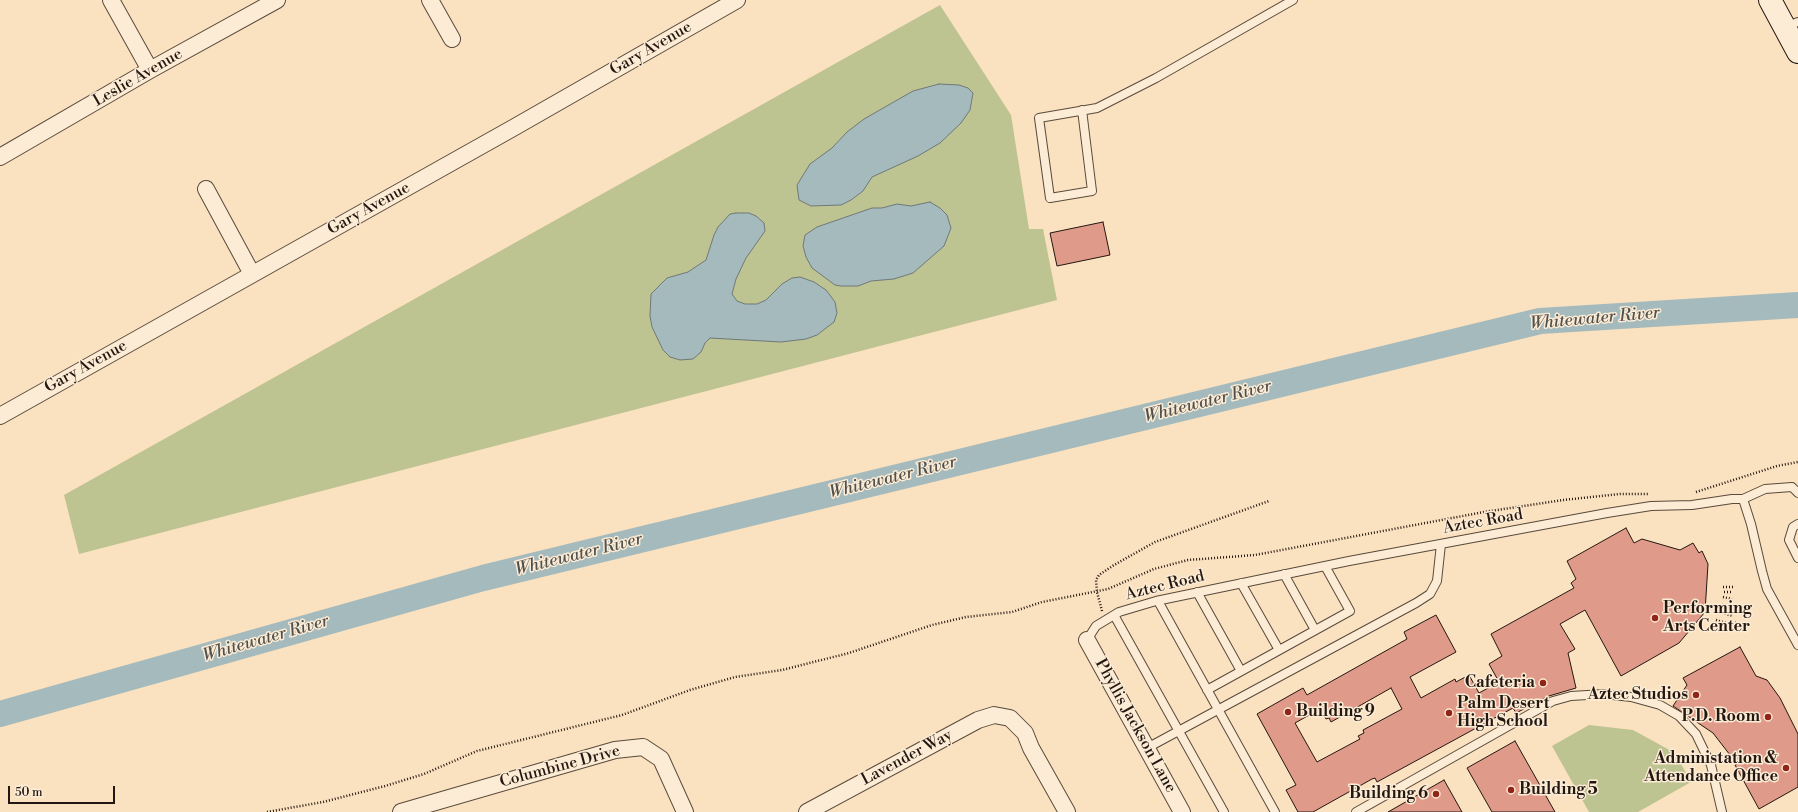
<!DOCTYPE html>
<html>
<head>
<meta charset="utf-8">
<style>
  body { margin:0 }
  #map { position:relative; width:1798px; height:812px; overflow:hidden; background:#fae1bf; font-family:"Libre Bodoni",serif }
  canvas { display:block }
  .scale { position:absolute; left:8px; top:786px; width:107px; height:18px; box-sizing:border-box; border:2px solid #231711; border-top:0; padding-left:5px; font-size:12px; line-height:14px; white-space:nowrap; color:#231711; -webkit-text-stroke:3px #fcecd5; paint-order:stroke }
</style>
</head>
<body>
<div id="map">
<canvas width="1798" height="812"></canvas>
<div class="scale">50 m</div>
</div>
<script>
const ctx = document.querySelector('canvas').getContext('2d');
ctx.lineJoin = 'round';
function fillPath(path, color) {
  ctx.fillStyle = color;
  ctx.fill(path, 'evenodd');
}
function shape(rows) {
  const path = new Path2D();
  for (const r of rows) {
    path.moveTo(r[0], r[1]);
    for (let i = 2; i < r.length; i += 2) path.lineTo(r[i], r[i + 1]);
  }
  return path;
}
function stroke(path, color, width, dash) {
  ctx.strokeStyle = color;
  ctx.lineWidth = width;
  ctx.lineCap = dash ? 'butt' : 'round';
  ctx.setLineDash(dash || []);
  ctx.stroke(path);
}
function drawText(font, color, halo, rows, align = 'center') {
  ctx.font = font + ' "Libre Bodoni",serif';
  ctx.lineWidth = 3;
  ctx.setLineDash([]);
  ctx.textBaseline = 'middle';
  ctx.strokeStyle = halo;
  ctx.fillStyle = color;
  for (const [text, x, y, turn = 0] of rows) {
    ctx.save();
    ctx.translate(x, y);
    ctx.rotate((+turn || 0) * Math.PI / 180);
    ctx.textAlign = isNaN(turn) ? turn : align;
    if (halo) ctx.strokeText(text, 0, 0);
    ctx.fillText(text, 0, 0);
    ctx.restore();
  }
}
const green = shape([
  [940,5,1011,115,1029,229,1043,229,1057,300,79,554,64,495],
  [1589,725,1633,730,1675,753,1691,782,1638,812,1589,812,1552,746]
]);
const water = shape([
  [939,84,959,85,968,88,973,93,970,110,961,123,940,143,918,156,872,177,863,191,851,200,841,205,811,206,799,200,797,185,810,164,832,148,847,132,864,119,913,91,939,84],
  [930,202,940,208,947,215,951,228,944,246,913,273,894,279,871,281,858,286,841,286,835,285,812,268,806,257,803,246,805,235,817,227,872,208,882,208,897,204,911,206,930,202],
  [736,213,749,213,756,216,764,223,765,231,746,258,736,279,732,294,737,301,745,304,757,304,766,300,782,284,792,278,800,277,814,282,826,290,835,302,837,313,834,322,817,335,806,339,781,342,710,338,705,343,701,352,693,359,680,360,670,357,663,350,652,327,650,316,651,294,667,278,688,272,706,260,714,235,718,227,730,214,736,213]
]);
const river = shape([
  [0,714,483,578,1540,321,1798,305]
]);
const building = shape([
  [1103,222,1110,255,1057,266,1050,233,1103,222],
  [1626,528,1634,543,1642,539,1680,550,1693,543,1699,553,1702,551,1708,564,1705,612,1679,643,1621,676,1585,610,1560,624,1575,649,1568,653,1576,688,1549,696,1516,713,1513,708,1377,782,1375,778,1372,779,1313,812,1298,812,1286,790,1296,785,1257,714,1303,688,1307,695,1407,639,1404,632,1436,615,1456,652,1410,677,1421,698,1455,679,1456,682,1469,675,1479,693,1499,682,1489,664,1502,656,1491,634,1574,588,1571,583,1576,579,1567,561,1626,528],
  [1391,688,1402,709,1363,730,1364,733,1358,736,1360,739,1317,762,1295,723,1320,709,1326,719,1329,718,1331,722,1391,688],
  [1740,647,1756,676,1767,680,1780,698,1798,734,1798,787,1759,809,1735,765,1737,764,1713,733,1673,706,1687,685,1683,678,1740,647],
  [1515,741,1555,812,1492,812,1467,768,1515,741],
  [1444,780,1462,812,1388,812,1444,780]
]);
const path = shape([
  [1696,492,1777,466,1798,462],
  [1723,587,1734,587],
  [1724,592,1733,592],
  [1723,597,1732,599],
  [1722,605,1732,608],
  [1102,611,1097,592,1096,580,1099,575,1114,565,1155,542,1269,501],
  [1719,612,1733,616],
  [1716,620,1733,625,1737,622],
  [1714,626,1724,629,1728,623],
  [267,812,323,802,385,786,424,774,477,751,622,715,690,690,735,677,782,670,849,653,932,625,966,617,1012,612,1042,602,1108,589,1154,569,1188,560,1255,555,1484,512,1563,500,1620,494,1648,494]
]);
const lane = shape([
  [1785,27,1798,22],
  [1082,110,1092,191,1050,198,1039,118,1097,108,1156,78,1293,0],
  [1743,499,1765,489,1792,487,1798,493],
  [1798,524,1793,527,1789,540,1798,558],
  [1284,574,1315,630],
  [1241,583,1279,650],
  [1197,592,1241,671],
  [1158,601,1275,812],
  [1114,615,1224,812],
  [1087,640,1096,626,1119,612,1156,601,1349,561,1607,513,1651,506,1692,505,1732,499,1743,499,1751,524,1762,571,1767,589,1798,645],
  [1207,690,1350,611,1325,566],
  [1147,748,1416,603,1430,594,1437,581,1441,544],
  [1356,812,1553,701,1571,696,1604,694,1631,697,1660,705,1679,716,1696,734,1711,765,1722,812]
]);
const street = shape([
  [111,0,150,70],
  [430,0,452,39],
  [0,157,150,70,277,0],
  [206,189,252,274],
  [0,416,513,128,737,0],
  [1087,640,1182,812],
  [401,812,615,750,643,747,661,759,685,812],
  [807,812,978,720,994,715,1010,718,1025,733,1031,748,1067,812]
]);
const secondary = shape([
  [1770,0,1798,52]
]);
const markers = [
  [1655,618,4,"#8f2418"],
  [1543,683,4,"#8f2418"],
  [1696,695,4,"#8f2418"],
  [1288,712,4,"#8f2418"],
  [1449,713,4,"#8f2418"],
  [1768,717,4,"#8f2418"],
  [1786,768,4,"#8f2418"],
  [1511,790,4,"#8f2418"],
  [1436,794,4,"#8f2418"]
];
const streetNames = [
  ["Gary Avenue",651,49,-30],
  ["Leslie Avenue",138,78,-30],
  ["Gary Avenue",369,209,-29],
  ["Gary Avenue",86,367,-29],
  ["Aztec Road",1483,522,-10],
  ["Aztec Road",1165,586,-14],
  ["Phyllis Jackson Lane",1135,726,61],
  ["Lavender Way",907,758,-28],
  ["Columbine Drive",560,767,-15]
];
const poiNames = [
  ["Performing",1663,609,"left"],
  ["Arts Center",1663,627,"left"],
  ["Cafeteria",1535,683],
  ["Aztec Studios",1688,695],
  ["Palm Desert",1457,704,"left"],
  ["High School",1457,722,"left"],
  ["Building 9",1296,712,"left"],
  ["P.D. Room",1760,717],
  ["Administation &",1778,759],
  ["Attendance Office",1778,777],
  ["Building 5",1519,790,"left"],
  ["Building 6",1428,794]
];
const waterNames = [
  ["Whitewater River",1595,319,-5],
  ["Whitewater River",1208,402,-14],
  ["Whitewater River",893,478,-14],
  ["Whitewater River",579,555,-14],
  ["Whitewater River",266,639,-16]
];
fillPath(green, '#bec392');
fillPath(water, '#a4babd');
stroke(water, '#707978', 1);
stroke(river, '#a4babd', 26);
fillPath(building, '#e09a89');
stroke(building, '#231711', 1);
stroke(lane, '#594a3c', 10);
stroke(street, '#594a3c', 18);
stroke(secondary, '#231711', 24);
stroke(path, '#231711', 2.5, [1, 2]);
stroke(lane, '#fcecd5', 8);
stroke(street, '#fcecd5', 16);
stroke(secondary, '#fcecd5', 22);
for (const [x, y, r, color] of markers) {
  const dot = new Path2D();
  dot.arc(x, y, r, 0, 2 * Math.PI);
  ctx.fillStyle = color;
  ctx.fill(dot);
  stroke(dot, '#fcecd5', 1.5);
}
drawText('16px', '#231711', '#fcecd5', streetNames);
drawText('bold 16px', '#231711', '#fcecd5', poiNames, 'right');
drawText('italic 17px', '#50504d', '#fcecd5', waterNames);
</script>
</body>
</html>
